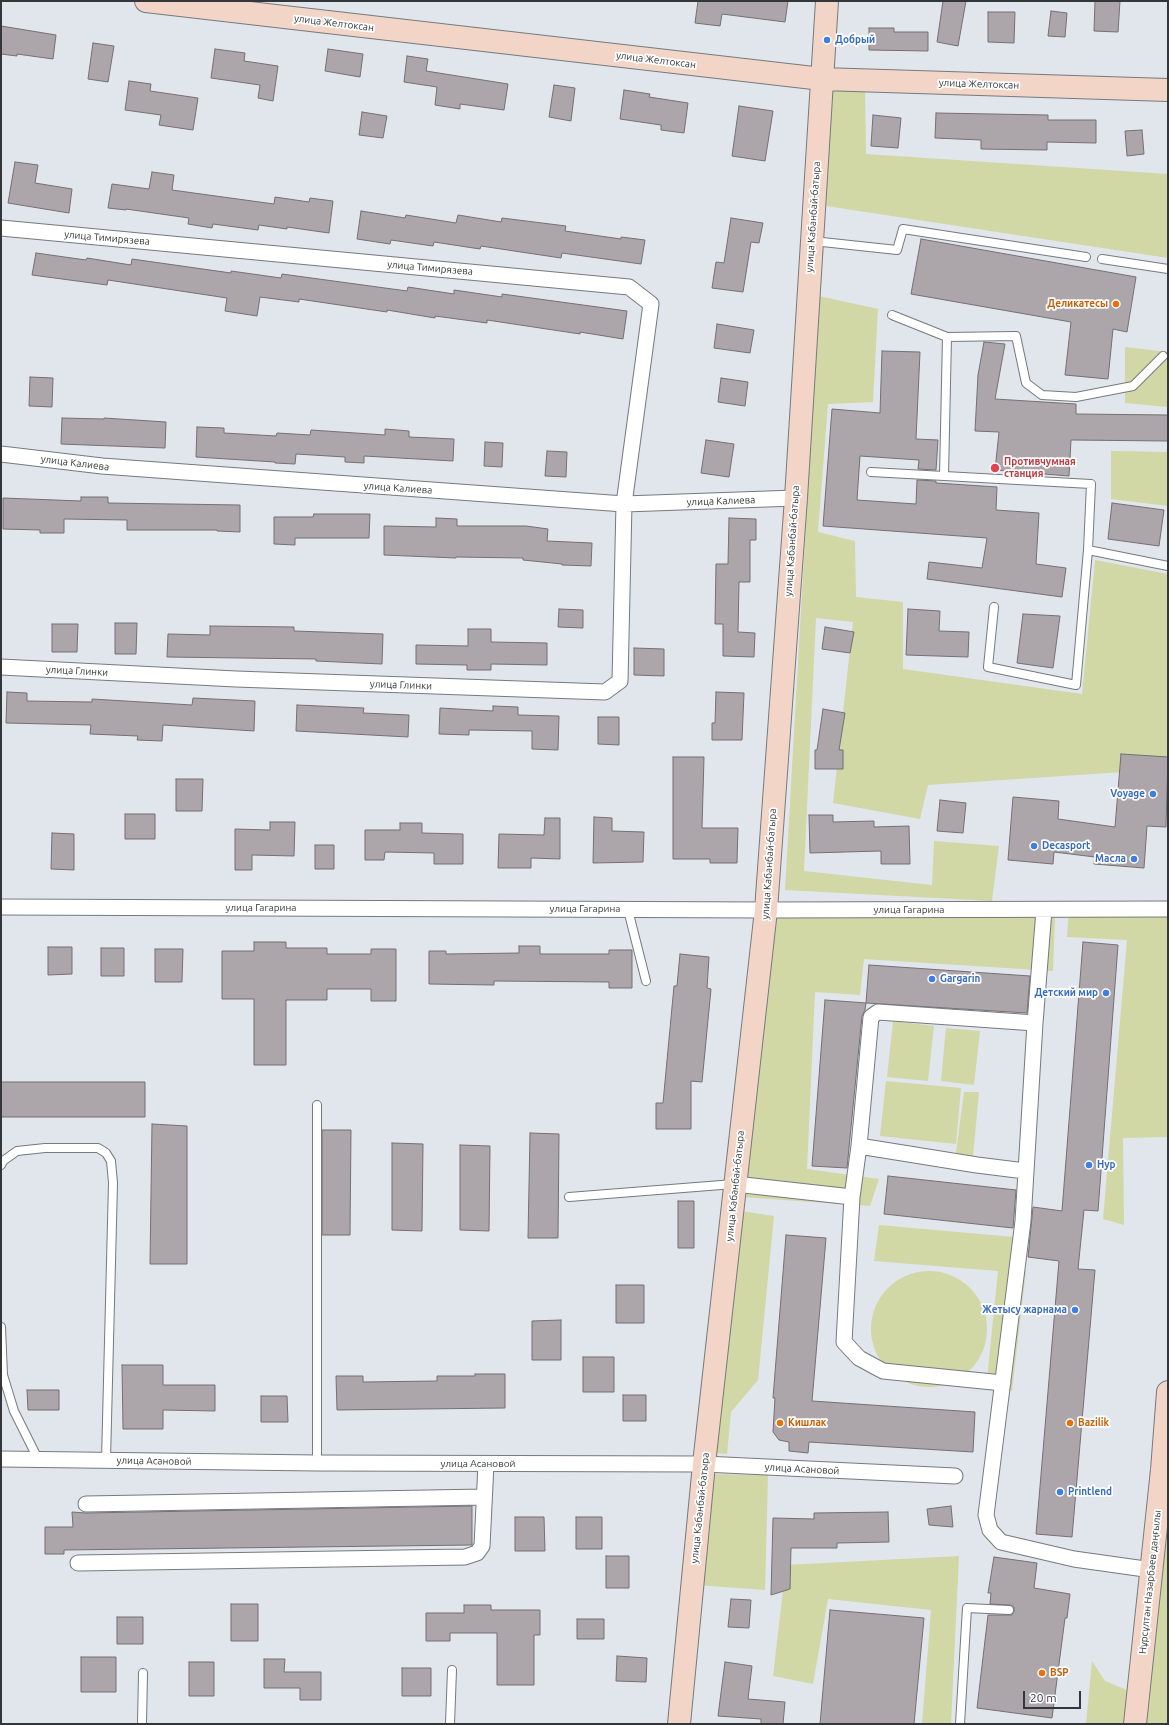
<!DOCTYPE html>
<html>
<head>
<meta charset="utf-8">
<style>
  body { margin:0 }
  #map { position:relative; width:1169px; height:1725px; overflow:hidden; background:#e0e6ec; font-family:Ubuntu,sans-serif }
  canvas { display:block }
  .frame { position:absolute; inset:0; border:2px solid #343739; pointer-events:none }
  .scale { position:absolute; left:1023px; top:1691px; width:58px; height:18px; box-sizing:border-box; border:2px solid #343739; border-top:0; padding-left:5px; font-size:12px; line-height:14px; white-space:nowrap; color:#343739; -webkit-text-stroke:3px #fff; paint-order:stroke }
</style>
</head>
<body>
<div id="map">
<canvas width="1169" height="1725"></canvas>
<div class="frame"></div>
<div class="scale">20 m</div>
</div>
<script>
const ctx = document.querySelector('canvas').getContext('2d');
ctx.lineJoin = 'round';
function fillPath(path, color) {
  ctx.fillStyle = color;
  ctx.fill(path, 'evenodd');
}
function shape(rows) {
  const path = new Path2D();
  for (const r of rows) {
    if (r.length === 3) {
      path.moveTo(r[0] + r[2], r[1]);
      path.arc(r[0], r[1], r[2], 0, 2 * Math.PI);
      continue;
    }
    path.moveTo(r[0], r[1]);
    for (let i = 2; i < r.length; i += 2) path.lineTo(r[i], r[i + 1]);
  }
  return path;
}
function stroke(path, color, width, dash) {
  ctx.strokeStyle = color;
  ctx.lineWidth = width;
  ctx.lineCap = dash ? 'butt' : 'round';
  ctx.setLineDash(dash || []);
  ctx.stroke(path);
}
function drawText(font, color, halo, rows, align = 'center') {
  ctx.font = font + ' Ubuntu,sans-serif';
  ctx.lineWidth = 3.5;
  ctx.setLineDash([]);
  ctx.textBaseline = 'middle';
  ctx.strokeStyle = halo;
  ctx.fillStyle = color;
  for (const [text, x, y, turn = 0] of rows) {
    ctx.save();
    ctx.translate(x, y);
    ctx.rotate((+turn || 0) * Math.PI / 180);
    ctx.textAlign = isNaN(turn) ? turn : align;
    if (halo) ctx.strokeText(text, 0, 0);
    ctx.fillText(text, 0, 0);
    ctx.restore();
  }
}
const green = shape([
  [865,87,866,154,1168,174,1168,258,826,206,830,88],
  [819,296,878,309,873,402,828,404,818,532,855,541,856,597,903,602,903,669,1082,694,1095,560,1168,574,1168,769,928,785,920,819,833,803,853,622,816,618,804,871,932,885,934,841,999,846,992,901,785,890],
  [1125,347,1168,352,1168,407,1125,403],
  [1111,451,1168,452,1168,506,1111,499],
  [1069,909,1168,909,1168,1137,1123,1138,1124,1225,1103,1219,1127,940,1067,937],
  [772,916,1055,916,1053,971,864,959,860,995,815,992,807,1169,879,1179,870,1206,741,1197],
  [893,1021,934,1026,928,1081,887,1077],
  [946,1028,980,1031,974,1085,941,1081],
  [886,1081,961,1088,956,1144,880,1136],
  [964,1092,979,1092,973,1156,956,1153],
  [741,1211,774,1216,758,1380,731,1412,727,1454,712,1453],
  [879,1225,1014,1237,1011,1267,1026,1270,1012,1391,986,1389,998,1271,874,1261],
  [929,1329,58],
  [711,1474,768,1475,765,1590,697,1585],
  [1168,1483,1168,1724,1146,1724],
  [959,1556,951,1724,922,1724,931,1610,828,1599,813,1684,773,1676,786,1565],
  [1092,1661,1105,1681,1129,1691,1127,1724,1086,1724]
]);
const building = shape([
  [698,1,788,1,785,22,722,14,720,26,695,23,698,1],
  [943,1,966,1,958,46,937,42,943,1],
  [1095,1,1120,1,1118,32,1094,31,1095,1],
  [1051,11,1067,13,1065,37,1048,36,1051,11],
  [988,12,1015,12,1014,43,988,42,988,12],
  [1,26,56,35,53,59,17,54,17,56,1,54,1,26],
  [869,28,894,28,894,32,928,32,928,51,869,50,869,28],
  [93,43,114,46,108,82,88,79,93,43],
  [215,49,245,53,244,61,278,66,273,101,258,98,260,85,211,78,215,49],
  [328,49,363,54,360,77,325,71,328,49],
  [407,56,428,59,426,71,508,84,504,110,460,104,460,109,435,105,437,87,404,82,407,56],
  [129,81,151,84,150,91,198,98,193,130,159,125,161,115,125,110,129,81],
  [554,85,575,88,571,121,549,117,554,85],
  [624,90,650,94,649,97,688,103,684,133,661,130,661,125,620,119,624,90],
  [739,106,773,111,765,161,732,156,739,106],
  [362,112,387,116,383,138,359,135,362,112],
  [936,113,1048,115,1048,120,1096,120,1096,143,1047,142,1047,150,981,149,981,140,935,138,936,113],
  [873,115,901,118,898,148,871,146,873,115],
  [1142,130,1144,154,1127,156,1125,131,1142,130],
  [15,162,38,165,35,183,72,189,69,213,8,203,15,162],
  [152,172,174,175,172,190,274,204,275,197,309,202,310,198,333,201,329,233,287,227,287,229,259,225,258,230,213,224,212,228,188,224,189,218,126,209,126,210,108,208,112,184,149,189,152,172],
  [361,211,405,218,406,215,456,223,458,215,501,222,502,218,566,226,565,231,621,239,621,237,645,240,641,264,562,253,561,258,481,246,480,249,434,242,433,246,391,240,390,244,357,239,361,211],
  [731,218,763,223,759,243,751,242,743,292,712,288,716,262,724,263,731,218],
  [921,239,1136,277,1127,332,1113,329,1108,379,1065,375,1071,322,911,294,921,239],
  [36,253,86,260,87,258,131,265,132,259,231,273,231,271,281,278,282,274,407,291,408,287,454,294,454,290,502,297,502,294,627,311,623,339,580,332,580,334,487,320,487,323,435,316,435,318,387,310,387,312,299,299,299,302,260,297,257,316,225,311,227,298,108,280,107,285,32,275,36,253],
  [717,324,754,330,750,353,714,348,717,324],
  [984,342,1005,344,995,399,1076,404,1076,414,1168,415,1168,441,1071,440,1069,476,995,470,999,432,975,431,978,375,984,342],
  [882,351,920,352,916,439,938,440,936,470,918,469,919,460,860,456,857,500,916,504,917,480,936,481,936,483,997,487,996,510,1039,513,1036,564,1066,568,1062,597,927,579,929,562,982,568,987,538,823,526,832,409,880,413,882,351],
  [30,377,53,378,52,407,29,406,30,377],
  [721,378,748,382,745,406,718,402,721,378],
  [62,418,104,419,104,418,166,422,165,448,61,444,62,418],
  [197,427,224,428,224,433,276,436,277,433,310,435,311,430,385,435,385,429,409,431,409,437,454,439,453,461,364,456,364,463,345,462,345,457,296,454,295,464,275,463,275,462,196,457,197,427],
  [706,440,734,444,729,477,701,473,706,440],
  [485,442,503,443,502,467,484,466,485,442],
  [547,451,567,452,566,477,545,476,547,451],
  [81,497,108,497,108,503,240,505,240,532,217,531,217,530,127,530,127,520,64,519,64,533,40,533,40,530,3,529,3,498,81,501,81,497],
  [1112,503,1164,510,1159,546,1108,539,1112,503],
  [314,514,370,514,369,538,295,538,295,545,274,544,274,517,313,517,314,514],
  [436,518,457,519,457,526,526,526,548,529,547,541,592,543,591,566,562,565,562,564,523,560,523,558,456,557,456,558,384,555,384,526,436,527,436,518],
  [729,518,756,519,756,540,750,540,750,582,739,582,738,632,755,633,754,657,723,656,723,624,715,624,716,564,728,564,729,518],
  [559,609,583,610,583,628,558,627,559,609],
  [908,609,940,611,939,631,969,632,968,657,906,655,908,609],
  [1023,614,1060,616,1053,668,1017,663,1023,614],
  [115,623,137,623,136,654,115,654,115,623],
  [52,624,78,624,77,652,52,652,52,624],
  [210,626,294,627,294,631,383,634,382,664,316,661,316,659,167,657,168,634,210,635,210,626],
  [825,627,854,632,850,653,822,649,825,627],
  [468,629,491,629,491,642,547,643,547,665,491,664,491,670,467,670,467,665,416,664,416,645,468,646,468,629],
  [634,648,664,649,664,676,634,675,634,648],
  [7,692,27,693,27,701,92,702,92,699,192,705,193,698,255,701,254,731,163,725,162,741,137,740,138,736,90,734,91,725,6,723,7,692],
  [716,692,744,693,742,740,712,740,712,723,715,723,716,692],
  [297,705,364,708,363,713,409,715,408,737,296,731,297,705],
  [493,706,518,707,518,715,559,716,558,750,532,749,532,731,469,730,469,735,439,734,440,708,493,711,493,706],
  [823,709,845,713,839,750,843,750,843,769,815,769,815,750,817,750,823,709],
  [598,717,619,717,619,745,598,744,598,717],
  [1121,754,1168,757,1166,827,1147,826,1144,868,1094,864,1095,857,1054,852,1053,864,1008,860,1013,797,1059,801,1058,819,1115,827,1121,754],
  [673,757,704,757,702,828,738,828,737,863,710,863,710,859,673,859,673,757],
  [176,779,203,779,202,811,176,811,176,779],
  [940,800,966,803,963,833,937,831,940,800],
  [125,814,155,814,155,839,125,839,125,814],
  [809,815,833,815,833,822,874,821,874,827,909,826,910,864,881,864,881,851,810,853,809,815],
  [594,817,612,818,612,831,644,832,643,862,593,863,594,817],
  [545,818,560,818,560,859,531,858,531,868,498,868,499,834,544,835,545,818],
  [270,822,295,822,294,856,252,855,252,870,235,870,235,829,270,830,270,822],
  [400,823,422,823,422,833,463,834,463,864,434,864,434,853,385,852,384,860,365,860,365,830,400,830,400,823],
  [52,833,74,834,74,870,51,869,52,833],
  [315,845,334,845,334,869,315,869,315,845],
  [254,942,286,942,286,948,327,948,327,954,371,954,371,949,396,949,396,1001,371,1001,371,989,327,989,327,1000,286,1000,286,1065,254,1065,254,999,222,999,222,951,254,951,254,942],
  [1083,942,1118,945,1098,1211,1084,1210,1078,1269,1095,1270,1072,1537,1036,1534,1059,1261,1028,1257,1033,1207,1062,1211,1083,942],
  [519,946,540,946,540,954,609,954,609,950,632,950,632,988,609,988,609,982,494,981,494,985,429,984,429,951,446,951,446,954,519,953,519,946],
  [48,947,72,947,72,974,48,975,48,947],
  [101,948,124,948,124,976,101,976,101,948],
  [155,949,183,949,182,982,155,982,155,949],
  [680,954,709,957,707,988,711,989,702,1082,691,1081,691,1129,656,1129,656,1103,663,1103,674,986,677,986,680,954],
  [869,965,1030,976,1027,1013,866,1003,869,965],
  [825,1000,866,1003,865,1010,862,1016,847,1168,812,1166,825,1000],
  [1,1082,145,1082,145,1117,1,1117,1,1082],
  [152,1124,187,1126,187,1264,150,1264,152,1124],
  [322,1130,351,1130,350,1235,322,1235,322,1130],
  [530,1133,559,1134,558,1238,528,1238,530,1133],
  [392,1143,423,1144,422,1231,392,1230,392,1143],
  [460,1145,490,1146,489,1231,460,1230,460,1145],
  [888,1176,1016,1190,1013,1228,884,1214,888,1176],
  [678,1201,694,1201,694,1248,678,1248,678,1201],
  [786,1235,826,1238,812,1401,975,1412,973,1452,809,1442,808,1453,789,1451,789,1442,779,1440,773,1432,775,1398,773,1398,786,1235],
  [616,1285,644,1285,644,1323,616,1323,616,1285],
  [561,1320,561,1360,532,1360,532,1321,561,1320],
  [583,1357,614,1357,614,1392,583,1392,583,1357],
  [122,1365,163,1365,163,1385,215,1385,215,1411,163,1410,163,1429,123,1429,122,1365],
  [475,1374,505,1374,505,1408,337,1410,336,1376,363,1376,363,1382,437,1381,437,1376,475,1376,475,1374],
  [27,1390,59,1390,59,1410,28,1410,27,1390],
  [623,1395,646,1395,646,1421,623,1421,623,1395],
  [261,1396,287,1396,288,1422,261,1422,261,1396],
  [472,1506,472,1545,64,1550,64,1554,45,1554,45,1527,73,1527,72,1512,86,1513,472,1506],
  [951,1506,953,1527,929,1525,927,1509,951,1506],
  [888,1512,889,1542,837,1543,837,1548,791,1548,790,1589,771,1595,773,1518,814,1519,814,1513,888,1512],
  [515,1517,544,1517,545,1551,515,1551,515,1517],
  [576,1517,602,1517,602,1549,576,1549,576,1517],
  [606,1556,629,1556,629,1588,606,1588,606,1556],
  [994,1557,1037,1563,1034,1588,1070,1594,1067,1618,1065,1618,1052,1718,977,1708,988,1615,1012,1615,1014,1611,1014,1607,1010,1605,990,1604,991,1593,988,1593,994,1557],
  [731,1599,751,1600,749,1628,728,1627,731,1599],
  [231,1604,258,1604,258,1641,231,1641,231,1604],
  [464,1605,491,1605,491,1610,540,1610,540,1635,534,1635,534,1685,497,1685,497,1633,450,1633,450,1641,426,1641,426,1613,464,1613,464,1605],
  [830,1610,924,1618,914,1724,820,1724,830,1610],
  [117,1617,143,1617,143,1644,117,1644,117,1617],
  [577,1619,604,1619,604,1639,577,1639,577,1619],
  [617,1656,647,1658,646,1682,616,1681,617,1656],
  [81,1657,116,1657,116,1692,81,1692,81,1657],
  [264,1659,285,1659,284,1672,321,1672,321,1700,300,1700,300,1688,264,1688,264,1659],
  [189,1662,214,1662,214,1696,189,1696,189,1662],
  [725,1662,752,1666,748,1699,785,1702,783,1724,761,1724,761,1719,718,1716,725,1662],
  [402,1668,431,1668,431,1696,402,1696,402,1668]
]);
const lane = shape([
  [813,241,897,250,903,229,1086,257],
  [1102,259,1168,269],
  [892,315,947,337,1016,336,1026,383,1042,395,1076,397,1133,386,1163,356],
  [871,472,1091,484,1088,550,1168,566],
  [944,476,947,337],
  [994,607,988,667,1076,685,1088,550],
  [628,910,646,981],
  [317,1105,317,1463],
  [1,1165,3,1161,17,1151,45,1148,98,1148,106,1153,111,1161,113,1183,106,1460],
  [569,1197,734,1184],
  [1,1327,3,1375,14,1411,38,1459],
  [142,1724,143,1673],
  [450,1724,452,1670],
  [960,1724,967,1608,1009,1610]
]);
const street = shape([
  [1,228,629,287,651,304,624,504,620,681,605,692,236,679,1,667],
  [1,454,102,466,624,504,796,498],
  [1,907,766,910,1168,909],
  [1044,910,1035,1023,1023,1221,986,1515,990,1530,1001,1542,1074,1559,1152,1570],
  [1025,1171,977,1165,859,1146,871,1017,878,1012,1035,1023],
  [735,1184,852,1197,844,1342,859,1358,883,1371,1003,1383],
  [852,1197,859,1146],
  [1,1459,317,1463,704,1464,955,1476],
  [86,1504,484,1497],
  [78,1563,465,1557,477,1553,482,1546,486,1464]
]);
const secondary = shape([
  [146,1,822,79,1168,90],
  [679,1724,704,1464,766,910,796,498,827,1],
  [1135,1724,1162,1470,1168,1392]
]);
const markers = [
  [827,40,4,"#3f7fe0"],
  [1116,304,4,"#e8710a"],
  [995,468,5,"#e0444e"],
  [1153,794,4,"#3f7fe0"],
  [1034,846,4,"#3f7fe0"],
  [1134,859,4,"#3f7fe0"],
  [932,979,4,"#3f7fe0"],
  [1106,993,4,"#3f7fe0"],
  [1089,1165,4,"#3f7fe0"],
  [1075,1310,4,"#3f7fe0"],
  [780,1423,4,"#e8710a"],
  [1070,1423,4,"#e8710a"],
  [1060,1492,4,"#3f7fe0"],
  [1042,1673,4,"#e8710a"]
];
const streetNames = [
  ["улица Желтоксан",334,23,7],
  ["улица Желтоксан",656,60,7],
  ["улица Желтоксан",979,84,2],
  ["улица Кабанбай-батыра",813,217,-86],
  ["улица Тимирязева",107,238,5],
  ["улица Тимирязева",430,268,5],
  ["улица Калиева",75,463,7],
  ["улица Калиева",398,488,4],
  ["улица Калиева",721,501,-2],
  ["улица Кабанбай-батыра",792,541,-86],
  ["улица Глинки",77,671,3],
  ["улица Глинки",401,685,2],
  ["улица Кабанбай-батыра",769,864,-86],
  ["улица Гагарина",261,908],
  ["улица Гагарина",585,909],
  ["улица Гагарина",909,910],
  ["улица Кабанбай-батыра",735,1186,-84],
  ["улица Асановой",154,1461,1],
  ["улица Асановой",478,1464],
  ["улица Асановой",802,1469,3],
  ["улица Кабанбай-батыра",700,1508,-84],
  ["Нұрсұлтан Назарбаев даңғылы",1150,1582,-84]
];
const shopNames = [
  ["Добрый",835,40],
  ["Voyage",1145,794,"right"],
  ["Decasport",1042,846],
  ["Масла",1126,859,"right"],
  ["Gargarin",940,979],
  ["Детский мир",1098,993,"right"],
  ["Нур",1097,1165],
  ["Жетысу жарнама",1067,1310,"right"],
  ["Printlend",1068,1492]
];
const foodNames = [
  ["Деликатесы",1108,304,"right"],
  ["Кишлак",788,1423],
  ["Bazilik",1078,1423],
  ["BSP",1050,1673]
];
const healthNames = [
  ["Противчумная",1004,462],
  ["станция",1004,474]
];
fillPath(green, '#d1d7a5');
fillPath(building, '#aca6aa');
stroke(building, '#756f74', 1);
stroke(lane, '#747a7e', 10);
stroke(street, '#747a7e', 17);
stroke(secondary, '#747a7e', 24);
stroke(lane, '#fff', 8);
stroke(street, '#fff', 15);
stroke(secondary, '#f2d5c6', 22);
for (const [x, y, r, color] of markers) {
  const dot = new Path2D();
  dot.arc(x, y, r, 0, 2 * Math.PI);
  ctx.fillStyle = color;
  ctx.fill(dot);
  stroke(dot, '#fff', 1.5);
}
drawText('10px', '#343739', '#fff', streetNames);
drawText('bold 10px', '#366cbe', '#fff', shopNames, 'left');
drawText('bold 10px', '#c56008', '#fff', foodNames, 'left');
drawText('bold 10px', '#be3a42', '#fff', healthNames, 'left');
</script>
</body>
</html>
